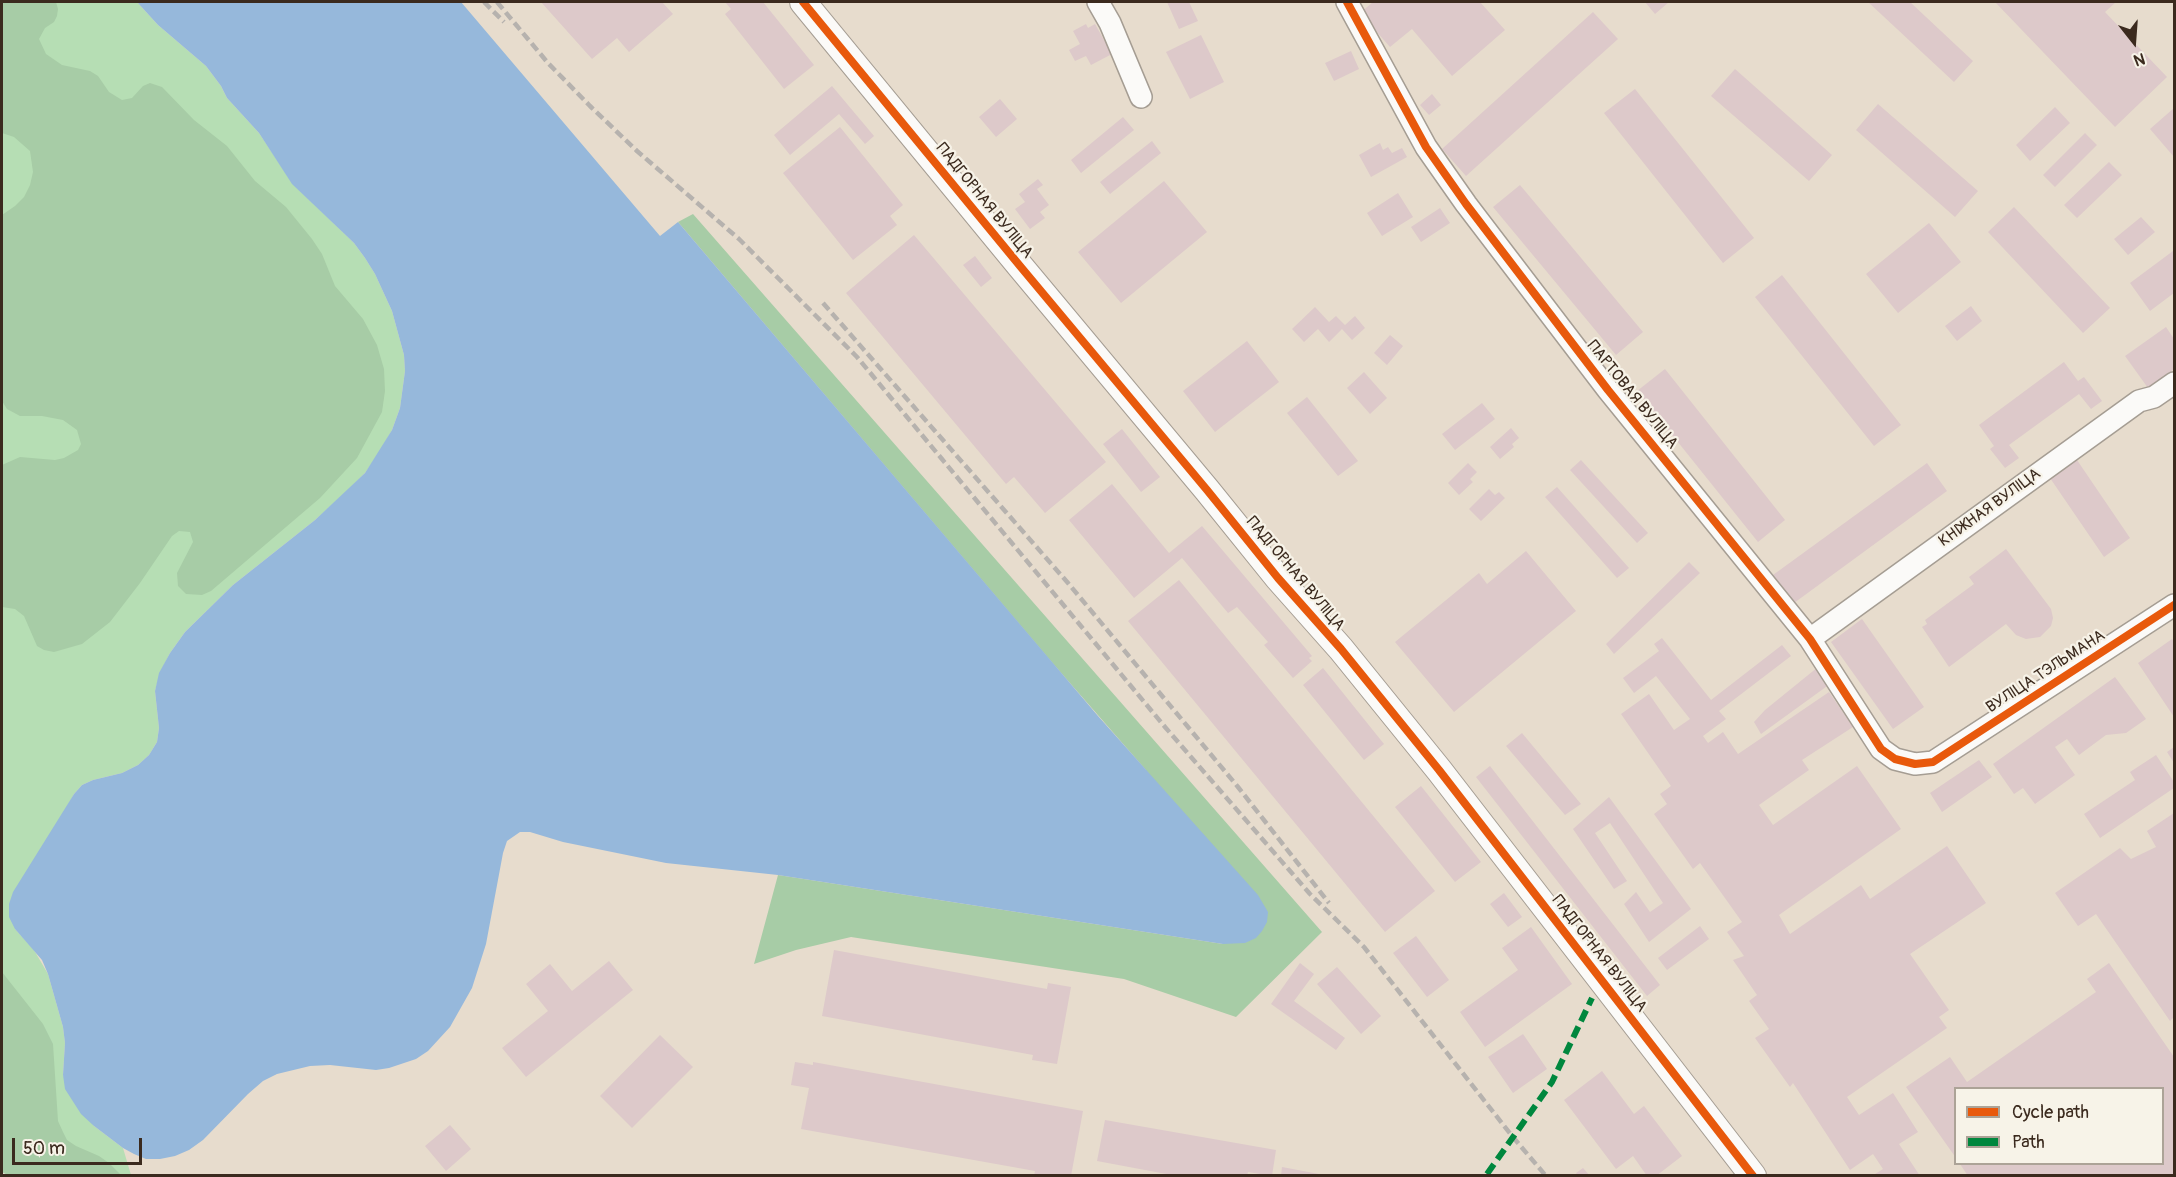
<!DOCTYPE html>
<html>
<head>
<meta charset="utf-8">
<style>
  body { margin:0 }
  #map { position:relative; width:2176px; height:1177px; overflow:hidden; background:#e7dccd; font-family:Pangolin,sans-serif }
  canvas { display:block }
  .frame { position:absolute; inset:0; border:3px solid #3b2a1e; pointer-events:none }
  .legend { position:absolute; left:1954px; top:1087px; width:210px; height:78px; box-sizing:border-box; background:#f7f3e8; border:2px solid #aca397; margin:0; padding:8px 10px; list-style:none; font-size:18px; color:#3b2a1e }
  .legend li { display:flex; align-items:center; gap:12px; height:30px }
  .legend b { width:30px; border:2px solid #aca397 }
  .north { position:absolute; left:2104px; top:12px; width:60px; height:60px; -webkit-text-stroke:4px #f7f3e8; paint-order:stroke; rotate:163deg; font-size:16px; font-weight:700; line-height:24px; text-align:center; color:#3b2a1e }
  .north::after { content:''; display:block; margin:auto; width:21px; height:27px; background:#3b2a1e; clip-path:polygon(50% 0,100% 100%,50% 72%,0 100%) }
  .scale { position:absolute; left:12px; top:1138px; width:130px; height:27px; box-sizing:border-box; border:3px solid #3b2a1e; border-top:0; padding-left:8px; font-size:18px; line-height:21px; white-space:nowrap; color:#3b2a1e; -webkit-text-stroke:4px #f7f3e8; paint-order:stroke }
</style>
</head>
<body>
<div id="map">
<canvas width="2176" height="1177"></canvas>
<div class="frame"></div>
<ul class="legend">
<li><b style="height:8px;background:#e8590c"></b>Cycle path</li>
<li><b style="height:8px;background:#00873e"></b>Path</li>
</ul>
<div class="north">N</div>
<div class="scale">50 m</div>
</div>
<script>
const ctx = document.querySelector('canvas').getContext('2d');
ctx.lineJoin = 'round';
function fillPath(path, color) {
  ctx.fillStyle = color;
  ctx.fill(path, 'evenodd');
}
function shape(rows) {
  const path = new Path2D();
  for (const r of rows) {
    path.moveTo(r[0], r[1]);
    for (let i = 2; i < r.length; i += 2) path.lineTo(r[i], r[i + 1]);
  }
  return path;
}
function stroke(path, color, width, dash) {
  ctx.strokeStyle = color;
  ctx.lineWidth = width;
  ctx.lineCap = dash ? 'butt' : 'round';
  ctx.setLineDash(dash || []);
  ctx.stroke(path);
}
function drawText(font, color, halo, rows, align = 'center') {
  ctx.font = font + ' Pangolin,sans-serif';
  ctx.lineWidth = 4.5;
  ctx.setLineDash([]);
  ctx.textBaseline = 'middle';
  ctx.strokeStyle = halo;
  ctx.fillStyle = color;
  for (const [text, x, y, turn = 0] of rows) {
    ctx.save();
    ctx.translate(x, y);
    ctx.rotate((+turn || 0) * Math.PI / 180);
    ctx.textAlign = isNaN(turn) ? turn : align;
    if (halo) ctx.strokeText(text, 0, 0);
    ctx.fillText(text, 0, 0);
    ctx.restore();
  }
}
const green = shape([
  [2,2,137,2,158,25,206,66,221,86,227,98,259,133,293,184,354,243,365,258,375,274,392,311,404,355,405,371,400,408,392,430,381,450,365,473,344,494,315,520,233,585,185,632,170,653,160,673,155,691,159,728,157,742,149,755,138,765,122,773,93,780,82,785,74,794,67,807,15,929,34,950,48,974,63,1027,65,1043,63,1075,94,1126,123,1148,131,1175,10,1176,2,1172]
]);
const forest = shape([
  [2,2,56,2,58,9,57,16,54,22,45,28,39,39,46,54,62,65,90,71,98,76,109,92,122,100,132,98,143,86,150,83,162,87,194,120,227,146,255,181,286,207,312,239,322,254,335,286,363,319,377,345,384,369,385,391,382,412,357,458,320,498,211,591,202,595,186,594,178,586,177,573,193,542,190,532,179,531,172,536,140,583,110,622,82,644,54,652,44,650,37,646,24,616,15,609,2,607,2,465,20,457,55,460,64,458,78,450,81,444,77,430,63,420,42,416,20,416,7,409,2,401,2,215,15,206,24,197,30,185,33,172,30,151,14,137,2,133],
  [693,214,1322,932,1236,1017,1124,979,851,937,796,950,754,964,778,875,1223,944,1145,769,1049,659,678,222],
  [2,972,43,1024,53,1044,58,1121,63,1132,67,1140,76,1146,99,1156,109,1163,121,1175,10,1176,2,1172]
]);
const water = shape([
  [137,2,461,2,660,236,678,222,1098,716,1258,895,1268,912,1267,922,1262,931,1256,938,1245,943,1223,944,778,875,666,863,563,842,530,832,520,832,507,841,503,853,486,944,472,988,450,1027,428,1051,416,1059,389,1068,376,1070,330,1065,310,1066,277,1074,263,1081,248,1094,203,1140,189,1150,175,1156,160,1159,146,1159,134,1154,123,1148,94,1126,81,1114,65,1089,63,1075,65,1043,63,1027,48,974,42,960,15,929,9,917,9,904,13,892,74,794,82,785,93,780,122,773,138,765,149,755,157,742,159,728,155,691,159,673,170,653,185,632,233,585,315,520,365,473,392,430,400,408,405,371,404,355,392,311,375,274,365,258,354,243,292,184,259,133,227,98,221,86,206,66,158,25]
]);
const building = shape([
  [541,2,662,2,673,14,629,52,617,38,592,59],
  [725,2,763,2,814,65,784,89,725,14,731,9],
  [1167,2,1189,2,1198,21,1179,29],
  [1373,2,1480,2,1505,30,1452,76,1412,29,1390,47,1360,13],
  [1645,2,1669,2,1655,14],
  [1868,2,1910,2,1973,61,1954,82],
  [1995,2,2116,2,2105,12,2167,77,2115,127],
  [1593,12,1618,39,1466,176,1442,149],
  [1086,24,1088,28,1095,24,1112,54,1091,65,1086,56,1075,61,1069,50,1080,44,1073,31],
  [1201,35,1224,82,1190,99,1166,52],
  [1351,51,1359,69,1334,81,1325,63],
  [1735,69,1832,155,1809,181,1711,96],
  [832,86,874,136,865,144,839,114,790,155,774,135],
  [1635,89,1754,238,1723,263,1604,113],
  [1432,94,1441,105,1429,115,1420,105],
  [1000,99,1017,119,996,137,979,117],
  [1878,104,1978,191,1955,217,1856,130],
  [2055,107,2070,123,2030,161,2016,145],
  [2174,108,2174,157,2150,129],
  [1123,117,1134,130,1081,173,1071,160],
  [840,127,903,205,890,216,897,225,853,260,783,173],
  [2085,133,2097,145,2055,187,2043,175],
  [1152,141,1161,153,1110,194,1100,182],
  [1380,143,1383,150,1388,147,1392,153,1402,148,1407,157,1371,177,1359,155],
  [2109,162,2122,175,2077,218,2064,205],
  [1038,179,1043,185,1037,189,1049,205,1040,212,1045,218,1030,229,1015,209,1025,202,1019,194],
  [1164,181,1207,232,1121,303,1078,252],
  [1520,185,1643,332,1616,355,1493,207],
  [1398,193,1413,217,1382,236,1367,213],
  [2014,207,2110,308,2083,333,1988,232],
  [1440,208,1450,223,1421,242,1411,227],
  [2141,217,2155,232,2128,255,2114,239],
  [1929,223,1961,262,1898,313,1866,274],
  [914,235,1106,462,1045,513,1014,477,1006,484,846,293],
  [2173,251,2174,293,2150,311,2130,283],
  [975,256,992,278,981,287,963,265],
  [1782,275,1901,425,1874,446,1755,297],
  [1971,306,1982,321,1957,341,1945,326],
  [1315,307,1329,322,1336,316,1345,325,1355,316,1365,328,1352,340,1342,329,1329,342,1318,329,1304,342,1292,329],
  [2166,327,2174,339,2174,369,2148,388,2125,356],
  [1390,335,1403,346,1387,365,1374,353],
  [1247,341,1279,382,1215,432,1183,391],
  [2064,362,2078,381,2084,377,2102,401,2091,409,2079,394,2009,445,2019,458,2005,468,1990,449,1994,446,1979,425],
  [1665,369,1785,520,1758,542,1637,391],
  [1364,372,1387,398,1370,414,1347,388],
  [1307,397,1358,461,1338,476,1287,413],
  [1482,403,1495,419,1455,450,1442,434],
  [1511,428,1519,438,1512,444,1514,447,1500,459,1490,447],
  [1122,429,1160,477,1141,492,1103,444],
  [1581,460,1648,533,1637,543,1570,470],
  [2077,460,2130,538,2104,557,2050,478],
  [1468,463,1477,472,1470,479,1473,482,1459,495,1448,483],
  [1927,463,1947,491,1794,603,1773,575],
  [1112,484,1169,553,1202,526,1312,656,1309,658,1312,661,1293,678,1264,645,1268,642,1237,607,1228,613,1182,558,1134,598,1069,520],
  [1557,487,1629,568,1617,578,1545,497],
  [1489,489,1495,495,1499,492,1505,498,1481,521,1469,509],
  [2006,549,2051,609,2053,618,2051,626,2040,637,2026,639,2016,635,2006,624,1949,667,1922,627,1927,624,1925,620,1974,584,1969,577],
  [1526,551,1576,611,1454,712,1395,642,1479,573,1487,584],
  [1689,562,1700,573,1614,654,1606,644],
  [1179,580,1435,891,1385,932,1128,621],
  [1862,619,1924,707,1893,729,1831,642],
  [1662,638,1711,700,1782,645,1791,656,1719,711,1726,719,1703,736,1708,743,1723,732,1738,754,1829,692,1853,727,1802,760,1809,770,1759,805,1773,825,1857,766,1901,829,1779,915,1790,934,1861,885,1870,899,1947,846,1986,903,1910,954,1949,1010,1939,1017,1947,1028,1847,1097,1859,1115,1893,1093,1918,1132,1899,1144,1920,1176,1872,1176,1883,1169,1873,1154,1850,1170,1793,1083,1790,1087,1755,1038,1769,1029,1749,1001,1757,995,1733,960,1744,956,1727,932,1742,922,1700,863,1693,869,1654,814,1667,804,1660,794,1671,786,1621,714,1649,694,1674,730,1690,719,1656,676,1634,693,1623,678,1659,651,1654,644],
  [2172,639,2174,642,2174,717,2138,663],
  [1818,667,1830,684,1761,734,1754,722,1765,710],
  [1323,668,1384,744,1364,760,1303,685],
  [2115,677,2146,719,2126,733,2106,735,2079,755,2067,739,2055,747,2075,775,2035,804,2023,788,2014,794,1993,764],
  [1522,733,1581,804,1565,815,1506,746],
  [2174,747,2174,763,2167,752],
  [2156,755,2174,782,2174,788,2100,838,2084,814,2135,780,2130,772],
  [1979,760,1992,777,1942,812,1930,793],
  [1490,766,1660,985,1647,996,1476,777],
  [1421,786,1481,862,1455,882,1395,807],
  [1609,797,1691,909,1649,942,1624,904,1636,892,1650,912,1663,903,1610,823,1595,833,1627,881,1614,889,1573,829],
  [2174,813,2174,1017,2170,1021,2096,914,2078,926,2055,893,2120,848,2131,859,2156,847,2147,831],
  [1504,893,1522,917,1508,927,1490,904],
  [1700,926,1709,939,1667,970,1658,958],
  [1531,927,1572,984,1485,1047,1460,1012,1518,970,1502,948],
  [1416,936,1449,980,1427,997,1393,953],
  [834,950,1047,989,1048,983,1071,987,1057,1064,1032,1060,1033,1055,822,1016],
  [609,961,633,990,526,1077,502,1048,548,1011,526,984,550,964,572,991],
  [1300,963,1314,974,1294,1001,1345,1038,1336,1050,1271,1004],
  [2109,963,2174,1057,2174,1176,1968,1176,1960,1164,2163,1164,2162,1088,1956,1088,1956,1158,1906,1087,1950,1057,1967,1082,2096,992,2087,979],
  [1337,967,1381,1016,1361,1034,1317,984],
  [1523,1034,1547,1069,1513,1093,1488,1057],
  [660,1035,693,1067,632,1128,600,1096],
  [795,1062,813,1065,813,1062,1083,1111,1071,1176,1034,1176,1035,1171,801,1129,809,1088,791,1085],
  [1602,1071,1634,1114,1644,1106,1682,1156,1656,1176,1647,1176,1633,1156,1616,1169,1564,1100],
  [1105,1120,1276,1150,1272,1176,1248,1172,1247,1176,1177,1176,1097,1161],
  [450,1125,471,1149,446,1171,425,1146],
  [1282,1167,1319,1174,1319,1176,1281,1176],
  [1583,1168,1590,1176,1578,1176,1576,1173]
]);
const minor = shape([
  [1098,2,1110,23,1141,97],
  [1347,2,1426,147,1466,204,1608,390,1810,639,1881,749,1895,759,1915,764,1933,762,2174,605],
  [1810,639,2139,401,2154,397,2174,383]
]);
const tertiary = shape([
  [803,2,1020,266,1207,490,1278,578,1341,649,1439,770,1753,1176]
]);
const rail = shape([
  [484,2,504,22],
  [497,2,548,63,590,106,637,151,739,239,857,357,1165,727,1310,894,1364,947,1512,1136,1546,1176],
  [823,303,1068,583,1238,787,1329,903]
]);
const quiet = shape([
  [1487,1174,1552,1082,1592,998]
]);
const cycleway = shape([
  [803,2,1020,266,1207,490,1278,578,1341,649,1439,770,1753,1176],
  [1347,2,1426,147,1466,204,1608,390,1810,639,1881,749,1895,759,1915,764,1933,762,2174,605]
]);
const streetNames = [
  ["ПАДГОРНАЯ ВУЛІЦА",984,201,51],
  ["ПАРТОВАЯ ВУЛІЦА",1632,395,51],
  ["КНІЖНАЯ ВУЛІЦА",1990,508,-36],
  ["ПАДГОРНАЯ ВУЛІЦА",1295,574,50],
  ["ВУЛІЦА ТЭЛЬМАНА",2046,672,-33],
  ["ПАДГОРНАЯ ВУЛІЦА",1599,954,52]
];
fillPath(green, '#b6deb4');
fillPath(forest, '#a7cca6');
fillPath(water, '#96b8db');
fillPath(building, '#ddc9ca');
stroke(minor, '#a59d93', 24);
stroke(tertiary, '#a59d93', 28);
stroke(minor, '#fbfaf8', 21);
stroke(tertiary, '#fbfaf8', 26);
stroke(rail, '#b6b2ae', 4.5, [9, 4.5]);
stroke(quiet, '#00873e', 6, [12, 6]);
stroke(cycleway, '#e8590c', 8);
drawText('16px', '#3b2a1e', '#f7f3e8', streetNames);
</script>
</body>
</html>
